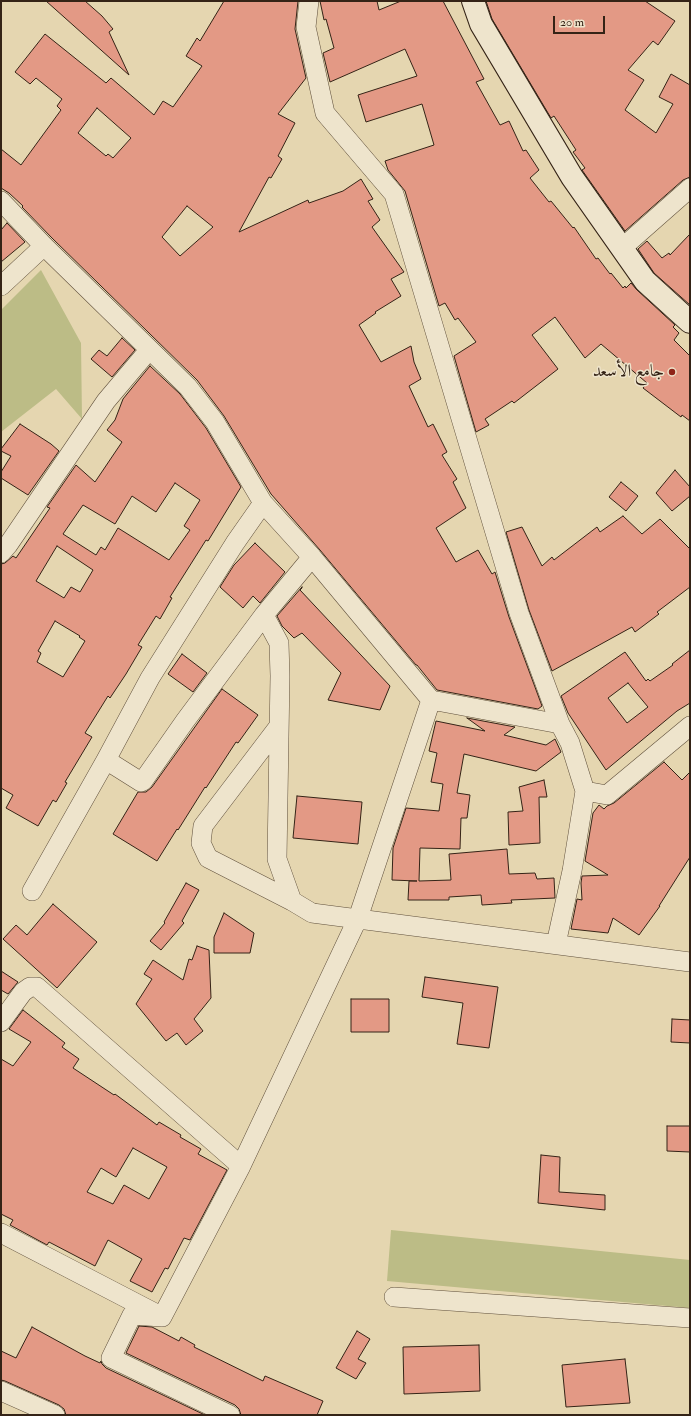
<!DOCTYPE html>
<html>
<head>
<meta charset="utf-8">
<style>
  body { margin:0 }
  #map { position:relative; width:691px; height:1416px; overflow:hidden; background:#e5d6b0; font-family:"IM FELL Double Pica",serif }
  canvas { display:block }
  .frame { position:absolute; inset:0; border:2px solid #342316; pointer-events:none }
  .scale { position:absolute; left:553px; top:16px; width:52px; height:18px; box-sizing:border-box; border:2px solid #342316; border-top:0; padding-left:5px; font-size:12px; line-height:14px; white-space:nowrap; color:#342316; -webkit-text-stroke:3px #eee4cc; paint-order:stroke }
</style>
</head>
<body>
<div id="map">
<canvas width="691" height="1416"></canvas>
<div class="frame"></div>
<div class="scale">20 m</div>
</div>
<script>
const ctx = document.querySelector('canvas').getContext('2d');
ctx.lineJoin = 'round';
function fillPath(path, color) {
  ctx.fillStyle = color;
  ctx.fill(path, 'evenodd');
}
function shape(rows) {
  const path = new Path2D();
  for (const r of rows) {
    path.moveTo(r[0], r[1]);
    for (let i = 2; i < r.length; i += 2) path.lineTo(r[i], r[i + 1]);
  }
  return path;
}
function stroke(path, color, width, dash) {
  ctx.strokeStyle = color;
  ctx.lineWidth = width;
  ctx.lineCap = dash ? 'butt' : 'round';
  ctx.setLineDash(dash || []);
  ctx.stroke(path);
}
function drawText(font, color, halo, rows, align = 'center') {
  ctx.font = font + ' "IM FELL Double Pica",Amiri,serif';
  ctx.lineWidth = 3;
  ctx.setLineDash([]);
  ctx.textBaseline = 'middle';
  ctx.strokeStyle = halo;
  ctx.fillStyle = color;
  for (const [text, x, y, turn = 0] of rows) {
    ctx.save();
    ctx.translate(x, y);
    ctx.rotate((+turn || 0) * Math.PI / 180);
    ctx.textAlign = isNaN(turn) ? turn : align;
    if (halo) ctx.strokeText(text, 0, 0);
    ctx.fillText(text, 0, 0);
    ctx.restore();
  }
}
const green = shape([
  [41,270,81,343,82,419,56,389,1,432,1,310],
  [391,1230,690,1260,690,1308,387,1281]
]);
const building = shape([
  [46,1,85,1,102,16,113,29,109,32,129,75,46,1],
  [224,1,298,1,295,29,306,78,278,114,295,123,278,156,282,159,271,178,269,177,239,232,308,200,309,203,343,191,361,179,373,199,368,201,380,220,372,227,404,272,391,279,401,296,375,312,376,313,359,325,381,362,411,346,414,362,421,379,409,386,428,427,433,424,447,452,442,455,457,479,453,482,466,508,436,528,456,562,478,550,492,574,495,572,509,617,542,706,538,709,437,690,417,665,416,665,320,550,271,494,224,416,197,380,52,238,22,207,23,206,9,193,1,188,1,149,21,165,61,110,57,106,62,99,36,78,30,84,15,72,45,34,106,83,111,78,154,115,163,101,173,107,202,66,186,56,197,38,200,41,224,1],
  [97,108,131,138,113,158,108,154,106,156,78,133,97,108],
  [187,206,213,227,180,256,162,237,187,206],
  [320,1,377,1,379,10,401,1,443,1,484,79,476,82,500,125,509,121,523,151,526,150,539,170,530,178,549,202,551,201,573,228,574,227,596,259,598,258,610,274,611,273,623,288,625,286,626,288,631,283,637,290,675,325,673,327,679,333,674,340,690,356,690,421,682,415,681,417,643,388,647,383,601,344,585,358,555,317,532,335,558,369,514,403,512,401,485,419,489,425,476,432,454,356,476,342,458,318,455,320,445,303,439,306,405,191,388,170,385,161,434,145,422,104,366,122,358,95,417,76,405,49,330,82,323,53,334,48,326,19,324,20,320,1],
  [486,1,645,1,675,21,658,45,653,41,628,70,644,80,625,110,656,133,673,104,659,97,671,74,690,85,690,177,683,180,625,231,582,170,585,168,573,152,576,150,554,116,551,118,492,19,486,1],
  [7,223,25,242,1,262,1,230,7,223],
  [690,234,690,305,654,273,638,249,647,241,662,258,669,253,670,255,690,234],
  [122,338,135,350,112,377,91,359,99,350,107,356,122,338],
  [150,366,180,394,206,428,241,487,208,541,206,540,170,597,172,598,160,619,156,616,138,645,142,647,126,674,110,698,108,696,85,733,92,737,65,782,67,783,56,802,53,800,38,826,6,808,13,795,1,788,1,564,5,563,13,556,16,558,50,508,47,507,76,465,95,482,122,442,107,430,115,420,123,399,127,394,150,366],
  [175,483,200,500,184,526,190,530,169,560,118,528,105,550,101,547,96,555,63,534,83,505,115,524,132,496,156,512,175,483],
  [57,546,93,570,80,592,71,587,64,598,36,581,57,546],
  [55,621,80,636,79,637,85,641,63,677,37,662,41,653,38,651,55,621],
  [20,424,51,444,59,451,28,495,1,478,1,472,11,456,1,451,1,449,20,424],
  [675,470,690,487,690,496,672,511,656,493,675,470],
  [621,482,638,496,626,511,609,497,621,482],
  [623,516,642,534,660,519,690,549,690,587,657,612,659,614,635,632,632,627,552,671,529,610,506,532,522,527,542,566,552,557,554,560,597,527,600,532,623,516],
  [255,543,285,572,260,603,253,596,243,608,220,587,234,565,255,543],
  [302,587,302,588,300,590,390,686,380,710,328,700,341,673,302,633,294,638,282,626,277,616,302,587],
  [690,650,690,703,677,711,606,770,568,713,561,696,625,652,646,681,648,679,650,681,673,665,672,664,690,650],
  [628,683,648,707,627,723,608,698,628,683],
  [182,654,207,673,193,692,168,674,182,654],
  [222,689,258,715,238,743,236,742,206,788,205,787,178,830,177,829,157,861,113,834,138,792,146,792,152,787,222,689],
  [467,718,515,727,504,735,546,745,555,739,561,752,536,771,464,754,457,793,470,795,467,818,461,818,460,849,420,848,419,881,451,880,449,854,507,849,509,874,535,873,537,879,554,878,555,898,511,900,512,903,482,905,481,895,449,897,449,900,408,900,409,881,417,881,392,880,393,848,406,808,439,811,443,784,431,782,437,753,429,751,436,721,485,731,467,718],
  [664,762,682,780,690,772,690,857,659,906,660,906,639,935,613,918,608,933,571,929,577,899,582,900,581,883,582,876,608,875,585,861,593,813,599,805,604,809,607,806,614,803,664,762],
  [544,780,547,797,539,797,540,843,509,845,508,812,523,811,519,787,544,780],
  [297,796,362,802,358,844,293,838,297,796],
  [186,883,199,890,182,921,184,923,161,950,150,941,165,923,164,922,186,883],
  [53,904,97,942,57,988,3,939,16,925,27,935,53,904],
  [224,913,254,933,250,953,214,953,214,937,224,913],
  [197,946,209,950,211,998,194,1019,203,1031,186,1045,177,1033,166,1041,136,1004,152,979,144,974,153,960,183,980,189,959,192,960,197,946],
  [1,971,18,982,8,994,1,990,1,971],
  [425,977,498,987,489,1048,457,1044,463,1003,422,997,425,977],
  [351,999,389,999,389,1032,351,1032,351,999],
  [23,1010,65,1043,62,1047,79,1059,73,1068,114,1095,115,1094,157,1125,159,1122,181,1135,180,1137,201,1149,198,1154,227,1170,190,1240,184,1238,168,1269,165,1268,152,1292,130,1281,142,1259,108,1240,95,1266,49,1242,47,1245,10,1225,13,1220,1,1214,1,1059,13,1066,31,1042,9,1029,23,1010],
  [133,1148,167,1167,149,1199,124,1185,113,1204,87,1192,101,1168,116,1177,133,1148],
  [672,1019,690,1020,690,1043,671,1042,672,1019],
  [667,1126,690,1126,690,1152,667,1151,667,1126],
  [541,1155,560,1157,559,1192,605,1195,605,1210,538,1203,541,1155],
  [139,1326,152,1327,179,1341,181,1337,195,1345,194,1347,263,1381,265,1376,323,1401,317,1415,241,1415,239,1409,235,1405,126,1353,139,1326],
  [32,1327,85,1356,100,1363,101,1361,102,1364,106,1368,205,1415,66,1415,64,1409,59,1405,5,1381,1,1380,1,1351,16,1358,32,1327],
  [357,1331,370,1339,358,1359,366,1363,356,1379,336,1368,357,1331],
  [479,1345,480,1391,404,1394,403,1347,479,1345],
  [625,1359,630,1403,566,1407,562,1365,625,1359]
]);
const street = shape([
  [309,1,306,27,325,113,394,194,519,613,560,724],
  [1,201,44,246,188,387,215,422,263,503,312,557,431,700,358,918,241,1166,162,1317,132,1315,111,1358,230,1415],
  [622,248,690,188],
  [1,286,44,246],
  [1,553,8,545,106,401,149,350],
  [264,615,279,643,280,676,277,859,292,901,312,913,690,962],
  [431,700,560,724,570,743,585,791,607,795,690,726],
  [279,726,203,826,201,843,208,858,292,901],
  [106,760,141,782,143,781,185,721,264,615,312,557],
  [32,891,106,760,150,678,235,543,263,503],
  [556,944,572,871,585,791],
  [1,1022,23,992,30,987,37,987,241,1166],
  [1,1233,155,1313],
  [394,1297,690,1318],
  [1,1391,55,1415]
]);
const secondary = shape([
  [473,1,481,24,572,177,645,281,690,322]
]);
const markers = [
  [672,372,4,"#8f2418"]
];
const poiNames = [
  ["جامع الأسعد",664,372]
];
fillPath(green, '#bcbc86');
fillPath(building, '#e39985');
stroke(building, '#342316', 1);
stroke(street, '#60503c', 20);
stroke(secondary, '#342316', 24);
stroke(street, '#eee4cc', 19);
stroke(secondary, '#eee4cc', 22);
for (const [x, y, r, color] of markers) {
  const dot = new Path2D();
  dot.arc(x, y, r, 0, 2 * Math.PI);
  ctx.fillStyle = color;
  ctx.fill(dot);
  stroke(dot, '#eee4cc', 1.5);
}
drawText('17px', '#342316', '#eee4cc', poiNames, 'right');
</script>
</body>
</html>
